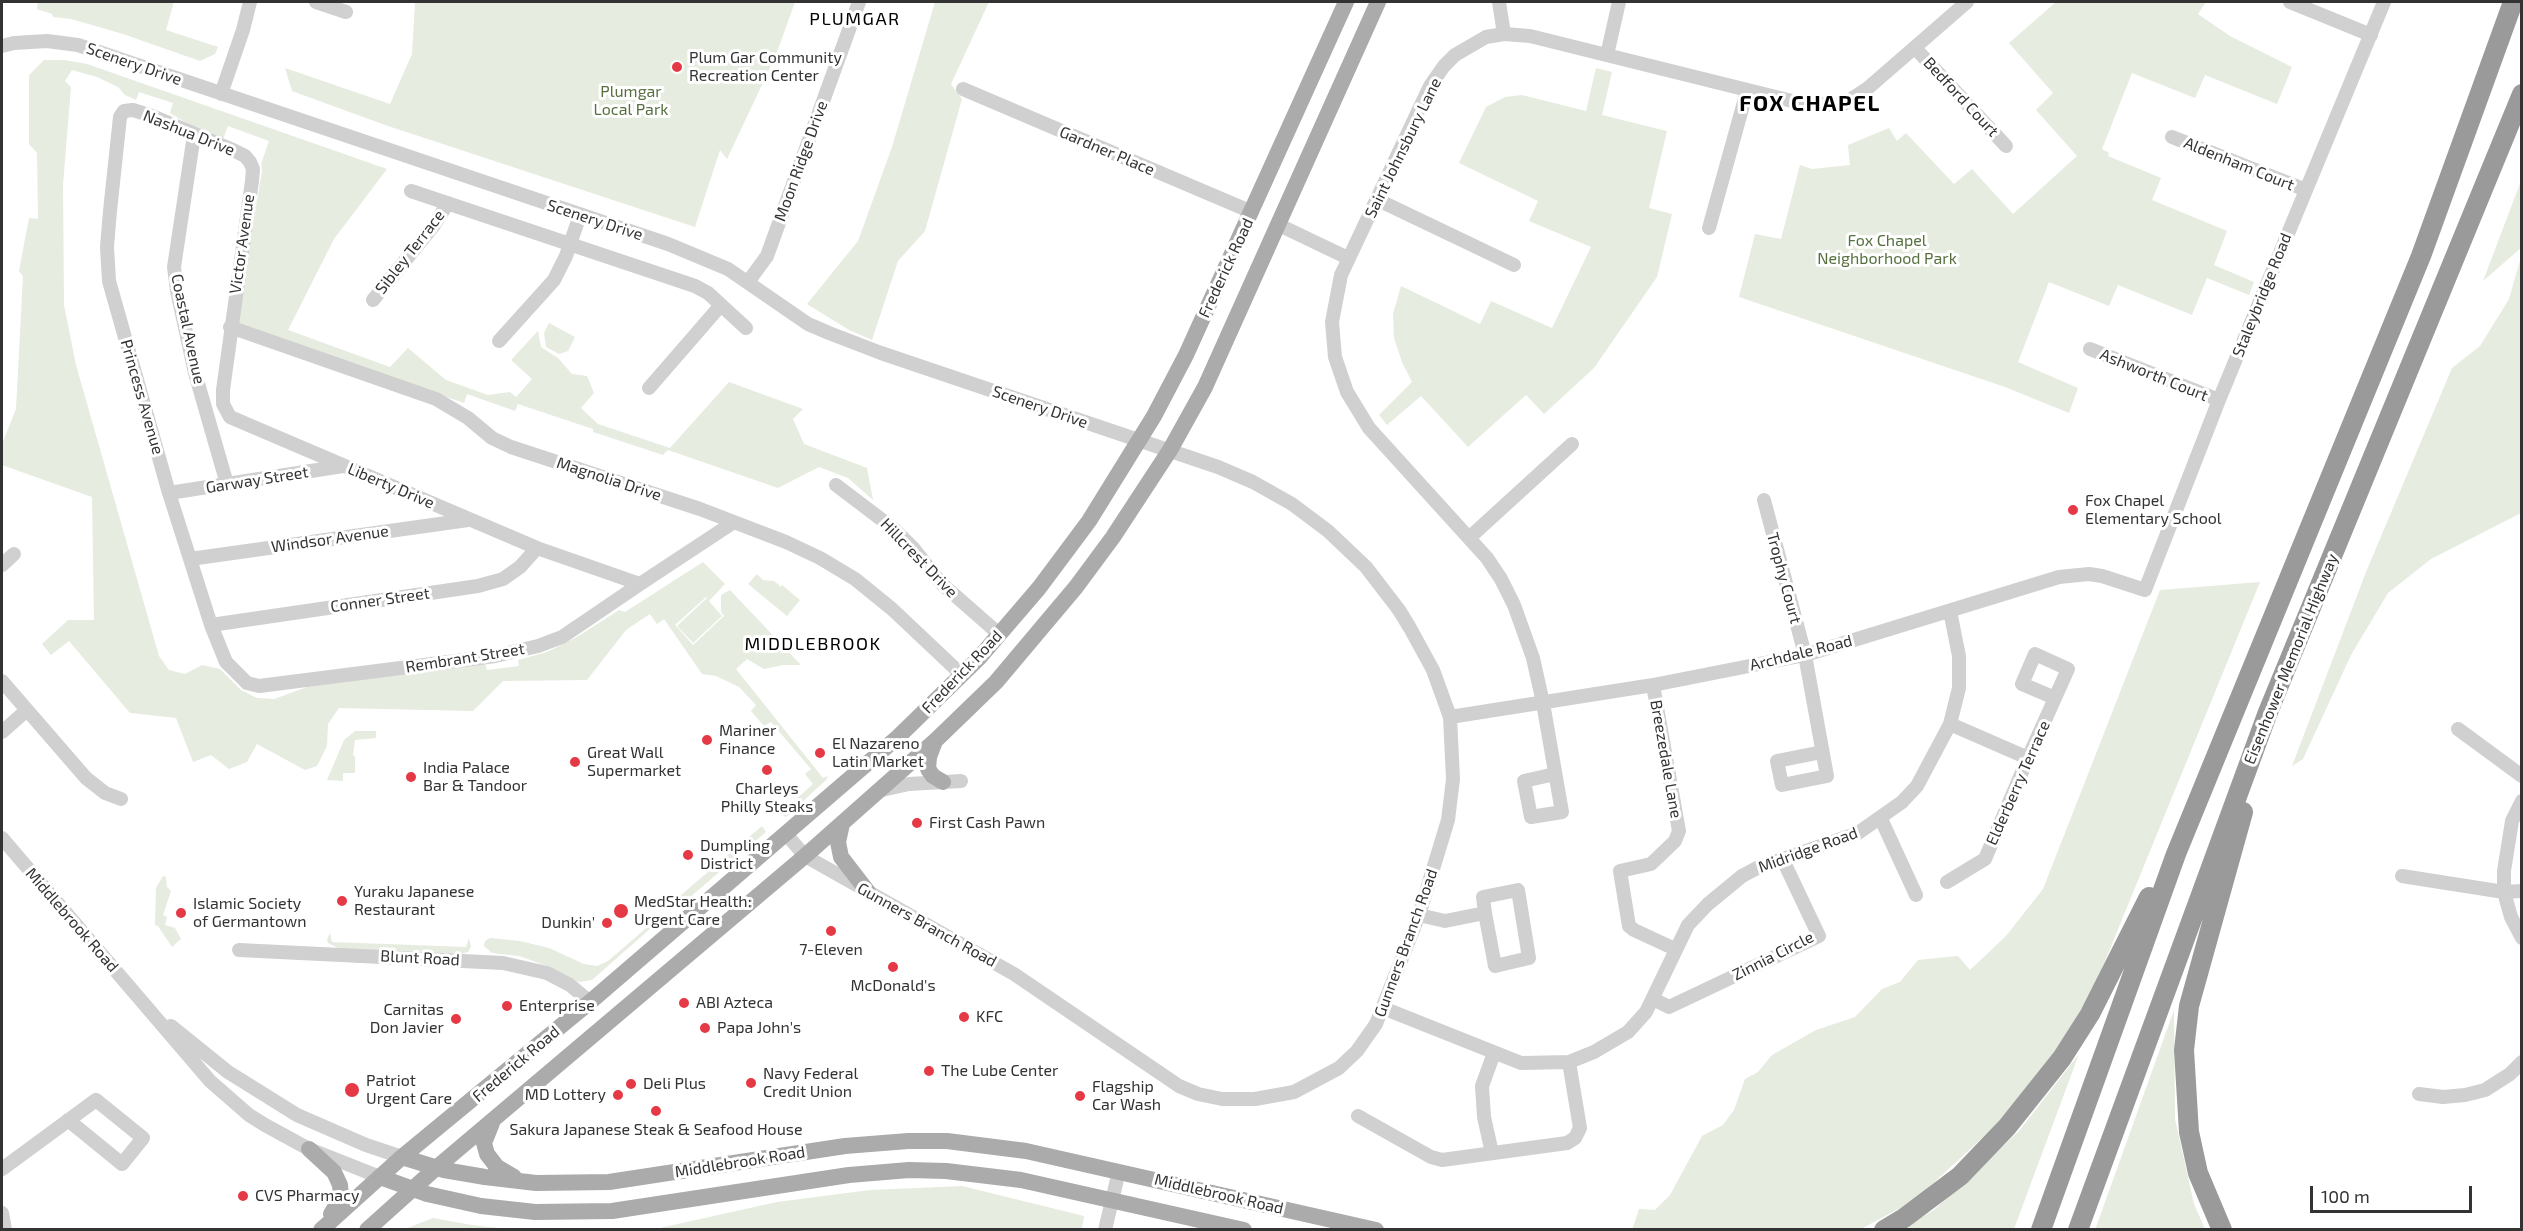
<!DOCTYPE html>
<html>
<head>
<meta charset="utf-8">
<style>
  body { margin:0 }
  #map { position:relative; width:2523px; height:1231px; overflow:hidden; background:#fff; font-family:"Exo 2",sans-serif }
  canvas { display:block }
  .frame { position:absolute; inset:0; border:3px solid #333; pointer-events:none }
  .scale { position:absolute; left:2310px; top:1186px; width:162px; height:27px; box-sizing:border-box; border:3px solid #333; border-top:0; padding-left:8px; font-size:18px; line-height:21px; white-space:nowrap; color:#333; -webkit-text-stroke:4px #fff; paint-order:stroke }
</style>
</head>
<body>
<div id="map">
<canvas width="2523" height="1231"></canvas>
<div class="frame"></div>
<div class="scale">100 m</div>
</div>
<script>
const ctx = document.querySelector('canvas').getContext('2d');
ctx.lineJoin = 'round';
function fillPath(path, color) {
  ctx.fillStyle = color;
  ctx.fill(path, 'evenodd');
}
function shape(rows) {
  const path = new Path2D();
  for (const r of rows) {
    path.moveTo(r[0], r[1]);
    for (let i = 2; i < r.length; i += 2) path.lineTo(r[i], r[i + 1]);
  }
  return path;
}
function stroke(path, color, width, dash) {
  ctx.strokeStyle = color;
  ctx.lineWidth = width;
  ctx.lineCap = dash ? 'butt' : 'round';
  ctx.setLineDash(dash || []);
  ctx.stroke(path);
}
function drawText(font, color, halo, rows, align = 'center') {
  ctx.font = font + ' "Exo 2",sans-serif';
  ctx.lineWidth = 6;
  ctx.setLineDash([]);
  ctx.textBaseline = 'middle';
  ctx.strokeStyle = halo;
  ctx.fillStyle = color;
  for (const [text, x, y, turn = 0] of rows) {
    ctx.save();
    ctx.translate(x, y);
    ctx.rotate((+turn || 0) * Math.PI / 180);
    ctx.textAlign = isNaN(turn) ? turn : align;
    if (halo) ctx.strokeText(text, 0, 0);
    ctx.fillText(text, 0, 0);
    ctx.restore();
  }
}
const green = shape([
  [38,2,174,2,166,30,218,47,215,54,200,61,123,34,71,19,53,17,52,14,37,9],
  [415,2,795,2,776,55,727,159,720,150,695,227,385,125,292,91,285,68,390,104,412,54],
  [935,2,989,2,951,84,962,99,925,231,898,261,872,340,849,330,807,304,858,241,892,147],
  [2056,2,2206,2,2198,14,2230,36,2292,67,2277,104,2205,75,2195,98,2132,73,2102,149,2109,153,2108,156,2161,178,2152,200,2227,231,2214,265,2254,282,2249,295,2207,278,2192,315,2118,285,2109,306,2049,282,2018,362,2078,388,2069,413,2005,387,1739,297,1755,234,1781,239,1800,165,1812,169,1850,165,1848,145,1889,128,1897,141,1906,133,1954,184,1972,169,2013,214,2077,156,2036,110,2053,93,2009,43],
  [44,60,64,60,87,64,387,169,334,239,288,330,390,367,408,348,446,380,488,395,510,392,516,397,532,379,511,360,538,331,541,347,558,358,572,374,587,376,594,393,581,408,598,424,670,448,729,382,803,409,793,419,804,444,867,468,873,500,848,478,819,467,778,488,668,450,663,455,593,432,593,429,518,404,515,411,467,394,464,403,236,323,262,171,261,164,269,141,228,126,223,139,198,130,170,113,173,103,139,92,136,100,125,95,118,87,97,77,72,70,65,81,71,87,63,185,64,305,76,365,159,656,169,670,185,674,202,665,220,669,241,690,257,698,274,699,307,687,351,680,485,663,487,670,519,666,518,660,547,652,577,637,619,610,625,612,703,562,725,584,709,601,722,616,693,643,677,626,707,598,706,597,675,625,693,645,724,616,721,612,721,595,730,590,801,665,783,665,764,669,747,659,736,669,823,778,828,776,826,780,786,817,782,815,774,806,777,804,783,811,813,784,805,774,811,769,771,722,764,726,751,711,756,705,739,687,716,676,702,674,664,619,657,624,650,614,626,630,587,680,503,681,473,711,339,708,328,724,327,746,317,766,305,770,257,744,247,762,229,769,211,755,193,762,176,718,130,713,69,641,51,655,42,644,68,620,94,620,92,497,2,465,2,444,16,409,23,276,19,271,29,218,38,219,37,153,29,144,29,75],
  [1596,68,1612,72,1602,115,1667,131,1649,208,1672,214,1657,277,1594,368,1544,414,1526,395,1468,447,1421,396,1387,425,1379,415,1412,382,1402,362,1394,338,1393,314,1401,286,1480,324,1491,301,1552,328,1591,247,1529,221,1538,201,1459,163,1486,107,1505,97,1522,95,1586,111],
  [2521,181,2521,248,2483,281],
  [2521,257,2521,513,2431,559,2388,593,2351,655,2303,759,2292,766,2366,572,2452,368,2480,346,2509,299],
  [549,323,575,337,568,351,559,354,546,347,544,333],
  [757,574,763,580,774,581,781,587,782,585,800,600,787,616,748,584],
  [2260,582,2094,988,2050,1060,1993,1128,1929,1187,1900,1208,1861,1229,1632,1230,1639,1209,1655,1210,1670,1195,1702,1136,1723,1125,1734,1110,1745,1079,1758,1072,1772,1055,1816,1030,1855,1017,1882,989,1900,982,1918,960,1958,956,1970,970,2006,936,2043,889,2160,590],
  [355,731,376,731,376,738,355,740,353,755,355,756,355,773,343,773,343,781,327,780,344,740],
  [762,826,766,832,689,898,677,903,681,895],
  [163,876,166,877,167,887,171,891,163,915,167,917,165,925,175,928,181,939,172,947,158,926,155,925,156,888],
  [651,924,651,928,592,980,579,982,550,967,519,956,492,953,484,946,485,941,490,938,520,941,549,948,584,964,597,966,608,961],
  [330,933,332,942,466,947,469,938,471,947,468,952,461,954,340,949,328,943,327,939],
  [2174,1010,2175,1119,2194,1204,2205,1229,2095,1230],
  [2079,1054,2014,1229,1900,1230,1934,1210,2019,1131],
  [962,1186,1084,1216,1082,1229,655,1229,777,1202,870,1190],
  [433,1218,472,1225,507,1229,405,1229]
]);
const minor = shape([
  [316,2,346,12],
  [1499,2,1504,34],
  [2290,2,2371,35],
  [2,46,14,43,47,41,78,45,668,244,728,269,808,324,829,333,881,353,1218,467,1253,482,1292,504,1328,531,1366,567,1399,610,1410,628,1433,670,1450,717,1453,779,1448,820,1419,915,1376,1024,1357,1051,1339,1068,1294,1092,1255,1099,1222,1099,1198,1094,1179,1086,1014,974,805,856,786,834],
  [1916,49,2006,146],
  [1607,55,1619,2],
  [963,89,1252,212],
  [221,94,243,30,250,2],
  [194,135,174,267,177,291,195,373,227,484],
  [2172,137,2306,190],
  [411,191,695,286,708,293,746,328],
  [1378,200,1514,265],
  [1279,225,1348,258],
  [1709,228,1747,91],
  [748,282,767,256,859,2],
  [373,300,434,225,448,203],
  [230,327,436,399,468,418,492,438,511,447,700,509,786,542,820,558,855,579,892,609,962,675],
  [499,341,554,280,566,256,580,215],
  [2090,349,2219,400],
  [649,388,721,305],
  [836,485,894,529,914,549,942,584,999,634],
  [169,493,343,466],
  [1764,500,1805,655,1827,776,1782,785,1777,761,1822,752],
  [1469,538,1572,444],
  [190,559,468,520],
  [2,565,14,554],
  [640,584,537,548,230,417,223,404,223,390,252,181,253,169,250,162,245,156,233,150,152,116,133,110,124,111,120,117,110,211,107,247,109,281,169,493,211,625,226,662,247,683,259,686,495,656,538,646,562,637,640,584,734,522],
  [211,625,478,586,503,579,520,567,537,548],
  [2,681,86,778,105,793,121,799],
  [1653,685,1679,831,1675,841,1651,864,1620,871,1629,926,1634,930,1675,949],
  [1450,717,1653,685,1805,655,2059,577,2089,574,2102,576,2145,590,2219,400,2384,2],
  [1950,724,2028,758],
  [2458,729,2522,776],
  [2,732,27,710],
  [1555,774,1524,781,1531,817,1562,812,1543,703,1533,658,1514,605,1501,579,1487,558,1369,428,1347,392,1335,357,1332,322,1341,275,1430,86,1444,66,1455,55,1486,37,1504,34,1530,36,1800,103,1842,105,1868,88,1967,2],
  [882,790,909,784,961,781],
  [2522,801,2512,821,2504,871,2504,892,2511,917,2522,938],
  [1881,819,1916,895],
  [2,838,210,1081,249,1115,265,1125,309,1149,380,1177],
  [2402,876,2504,892,2522,891],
  [1947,882,1985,859,2028,758,2055,698,2068,669,2035,654,2022,684,2055,698],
  [1419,915,1445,921,1485,913,1483,897,1518,890,1529,958,1495,966,1485,913],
  [239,950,503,963,547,973,570,985,590,1002],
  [1653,999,1669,1007,1819,936,1782,858],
  [1383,1008,1521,1063,1569,1062,1594,1052,1628,1032,1646,1012,1688,925,1708,904,1742,876,1759,867,1858,833,1902,802,1917,786,1950,724,1959,688,1959,656,1950,611],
  [171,1026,228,1072,297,1115,366,1145,402,1157],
  [2419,1094,2443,1097,2465,1095,2485,1090,2510,1074,2522,1062],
  [1358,1116,1431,1157,1442,1160,1567,1143,1575,1138,1580,1128,1569,1062],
  [1492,1153,1484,1117,1482,1086,1494,1053],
  [2,1169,96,1100,143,1138,122,1164,68,1120],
  [2,1213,5,1230],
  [1105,1230,1119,1171]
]);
const major = shape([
  [934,744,929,757,928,769,933,776,943,782],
  [842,824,838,842,841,857,868,892],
  [492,1123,484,1143,487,1154,497,1167,514,1177],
  [309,1149,334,1172,340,1185,341,1197,331,1214],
  [402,1157,444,1170,485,1177,536,1183,609,1182,845,1146,908,1141,947,1141,1026,1151,1376,1230],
  [380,1177,427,1194,481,1206,535,1212,612,1211,849,1175,909,1170,946,1171,1021,1180,1244,1230],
  [321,1230,402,1157,590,1002,898,737,979,658,1039,588,1089,521,1154,416,1186,355,1346,2],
  [367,1230,436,1168,805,856,936,740,996,682,1076,587,1113,537,1170,450,1205,387,1378,2]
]);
const highway = shape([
  [1884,1230,1904,1218,1960,1176,2007,1127,2062,1058,2090,1014,2149,897],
  [2041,1230,2176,854,2421,256,2513,2],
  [2078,1230,2268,712,2522,94],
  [2222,1230,2198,1173,2189,1132,2184,1050,2189,1006,2243,812]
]);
const markers = [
  [677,67,6,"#e63946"],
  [2073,510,6,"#e63946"],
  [707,740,6,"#e63946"],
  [820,753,6,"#e63946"],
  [575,762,6,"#e63946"],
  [767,770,6,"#e63946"],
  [411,777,6,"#e63946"],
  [917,823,6,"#e63946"],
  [688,855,6,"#e63946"],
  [342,901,6,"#e63946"],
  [621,911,8,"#e63946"],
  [181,913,6,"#e63946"],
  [607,923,6,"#e63946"],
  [831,931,6,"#e63946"],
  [893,967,6,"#e63946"],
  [684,1003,6,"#e63946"],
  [507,1006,6,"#e63946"],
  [964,1017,6,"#e63946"],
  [456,1019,6,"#e63946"],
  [705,1028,6,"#e63946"],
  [929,1071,6,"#e63946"],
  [751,1083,6,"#e63946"],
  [631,1084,6,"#e63946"],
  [352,1090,8,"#e63946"],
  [618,1095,6,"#e63946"],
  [1080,1096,6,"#e63946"],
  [656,1111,6,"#e63946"],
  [243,1196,6,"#e63946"]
];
const poiNames = [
  ["Plum Gar Community",689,58],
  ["Recreation Center",689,76],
  ["Fox Chapel",2085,501],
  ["Elementary School",2085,519],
  ["Mariner",719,731],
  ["Finance",719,749],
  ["El Nazareno",832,744],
  ["Latin Market",832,762],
  ["Great Wall",587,753],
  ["Supermarket",587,771],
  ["India Palace",423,768],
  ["Bar & Tandoor",423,786],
  ["Charleys",767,789,"center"],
  ["Philly Steaks",767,807,"center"],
  ["First Cash Pawn",929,823],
  ["Dumpling",700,846],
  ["District",700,864],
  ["Yuraku Japanese",354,892],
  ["Restaurant",354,910],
  ["MedStar Health:",634,902],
  ["Urgent Care",634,920],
  ["Islamic Society",193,904],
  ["of Germantown",193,922],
  ["Dunkin'",595,923,"right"],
  ["7-Eleven",831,950,"center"],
  ["McDonald's",893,986,"center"],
  ["ABI Azteca",696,1003],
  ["Enterprise",519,1006],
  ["Carnitas",444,1010,"right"],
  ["Don Javier",444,1028,"right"],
  ["KFC",976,1017],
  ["Papa John's",717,1028],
  ["The Lube Center",941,1071],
  ["Navy Federal",763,1074],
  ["Credit Union",763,1092],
  ["Patriot",366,1081],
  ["Urgent Care",366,1099],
  ["Deli Plus",643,1084],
  ["Flagship",1092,1087],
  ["Car Wash",1092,1105],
  ["MD Lottery",606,1095,"right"],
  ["Sakura Japanese Steak & Seafood House",656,1130,"center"],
  ["CVS Pharmacy",255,1196]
];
const streetNames = [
  ["Scenery Drive",134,64,19],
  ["Bedford Court",1961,97,47],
  ["Nashua Drive",189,133,22],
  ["Saint Johnsbury Lane",1403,148,-64],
  ["Gardner Place",1107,151,23],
  ["Moon Ridge Drive",801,161,-70],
  ["Aldenham Court",2239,164,22],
  ["Scenery Drive",595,220,18],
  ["Victor Avenue",242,244,-82],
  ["Sibley Terrace",410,252,-52],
  ["Frederick Road",1226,268,-65],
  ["Staleybridge Road",2262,295,-68],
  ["Coastal Avenue",188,329,78],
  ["Ashworth Court",2154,375,22],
  ["Princess Avenue",142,397,74],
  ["Scenery Drive",1040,407,19],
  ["Magnolia Drive",609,479,18],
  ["Garway Street",257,480,-9],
  ["Liberty Drive",391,486,23],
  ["Windsor Avenue",330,539,-8],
  ["Hillcrest Drive",919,558,46],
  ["Trophy Court",1784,578,75],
  ["Conner Street",380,600,-8],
  ["Archdale Road",1801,653,-14],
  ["Rembrant Street",465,658,-9],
  ["Eisenhower Memorial Highway",2291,659,-68],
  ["Frederick Road",962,672,-46],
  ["Breezedale Lane",1666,759,80],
  ["Elderberry Terrace",2018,783,-66],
  ["Midridge Road",1808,850,-20],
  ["Middlebrook Road",72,920,49],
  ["Gunners Branch Road",927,925,29],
  ["Gunners Branch Road",1406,943,-70],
  ["Zinnia Circle",1773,956,-27],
  ["Blunt Road",420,958,3],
  ["Frederick Road",516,1064,-40],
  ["Middlebrook Road",740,1162,-9],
  ["Middlebrook Road",1219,1194,13]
];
const parkNames = [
  ["Plumgar",631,92],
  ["Local Park",631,110],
  ["Fox Chapel",1887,241],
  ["Neighborhood Park",1887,259]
];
const neighbourhoodNames = [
  ["PLUMGAR",855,19],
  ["MIDDLEBROOK",813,644]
];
const districtNames = [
  ["FOX CHAPEL",1810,104]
];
fillPath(green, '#e6ecdf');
stroke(minor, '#d0d0d0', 14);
stroke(major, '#ababab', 16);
stroke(highway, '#9a9a9a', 20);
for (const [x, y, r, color] of markers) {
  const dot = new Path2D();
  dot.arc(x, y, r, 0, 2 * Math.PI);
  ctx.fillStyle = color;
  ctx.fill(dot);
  stroke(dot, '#fff', 2);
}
drawText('16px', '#333', '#fff', poiNames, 'left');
drawText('16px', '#333', '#fff', streetNames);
drawText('16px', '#56703f', '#fff', parkNames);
ctx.letterSpacing = '1.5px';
drawText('18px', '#000', '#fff', neighbourhoodNames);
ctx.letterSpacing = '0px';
ctx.letterSpacing = '1.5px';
drawText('bold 22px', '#000', '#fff', districtNames);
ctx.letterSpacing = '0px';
</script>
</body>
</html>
